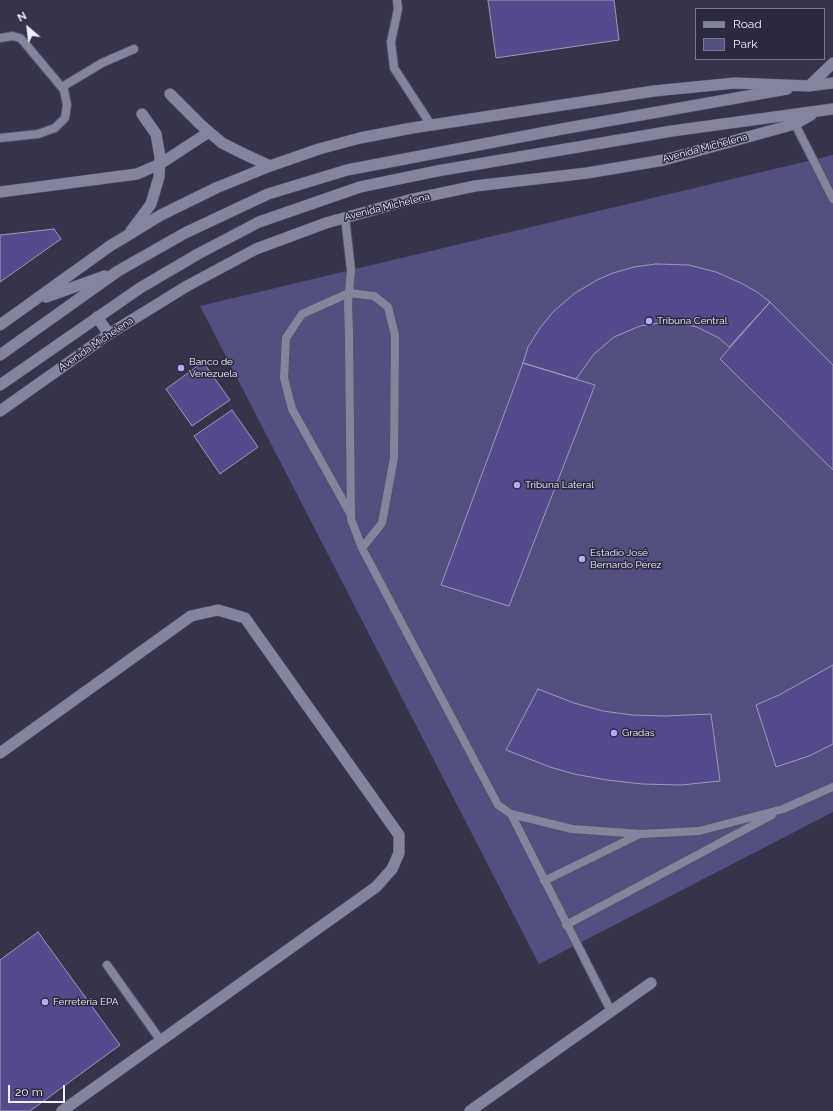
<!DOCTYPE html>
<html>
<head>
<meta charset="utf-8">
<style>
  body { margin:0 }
  #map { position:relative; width:833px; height:1111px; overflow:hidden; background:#35344b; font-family:Raleway,sans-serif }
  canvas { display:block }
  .legend { position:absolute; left:695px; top:8px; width:130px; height:52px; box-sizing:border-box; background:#2c2a40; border:1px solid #7a798c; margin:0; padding:5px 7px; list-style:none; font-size:12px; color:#f0effe }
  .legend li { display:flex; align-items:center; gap:8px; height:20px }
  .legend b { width:20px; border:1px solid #7a798c }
  .north { position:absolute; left:8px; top:8px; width:40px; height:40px; -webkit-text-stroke:3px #2c2a40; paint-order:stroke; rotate:332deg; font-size:11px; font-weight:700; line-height:16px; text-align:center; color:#f0effe }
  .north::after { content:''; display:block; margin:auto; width:14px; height:18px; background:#f0effe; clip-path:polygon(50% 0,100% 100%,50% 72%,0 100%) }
  .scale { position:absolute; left:8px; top:1085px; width:57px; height:18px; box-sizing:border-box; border:2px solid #f0effe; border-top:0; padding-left:5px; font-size:12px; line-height:14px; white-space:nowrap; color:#f0effe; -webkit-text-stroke:3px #2c2a40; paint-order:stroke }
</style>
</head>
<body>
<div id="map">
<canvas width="833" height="1111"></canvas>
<ul class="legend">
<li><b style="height:5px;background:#85849f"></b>Road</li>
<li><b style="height:11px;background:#544f81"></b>Park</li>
</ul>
<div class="north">N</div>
<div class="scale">20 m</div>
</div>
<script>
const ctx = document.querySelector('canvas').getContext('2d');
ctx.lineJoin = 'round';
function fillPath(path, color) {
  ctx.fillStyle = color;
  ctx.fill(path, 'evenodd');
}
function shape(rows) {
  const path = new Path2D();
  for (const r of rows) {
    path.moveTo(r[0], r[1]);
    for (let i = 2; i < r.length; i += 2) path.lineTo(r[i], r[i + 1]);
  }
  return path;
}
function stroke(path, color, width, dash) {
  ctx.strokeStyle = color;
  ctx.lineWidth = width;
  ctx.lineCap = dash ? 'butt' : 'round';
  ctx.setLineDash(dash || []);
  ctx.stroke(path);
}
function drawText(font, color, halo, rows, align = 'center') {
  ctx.font = font + ' Raleway,sans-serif';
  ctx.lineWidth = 3;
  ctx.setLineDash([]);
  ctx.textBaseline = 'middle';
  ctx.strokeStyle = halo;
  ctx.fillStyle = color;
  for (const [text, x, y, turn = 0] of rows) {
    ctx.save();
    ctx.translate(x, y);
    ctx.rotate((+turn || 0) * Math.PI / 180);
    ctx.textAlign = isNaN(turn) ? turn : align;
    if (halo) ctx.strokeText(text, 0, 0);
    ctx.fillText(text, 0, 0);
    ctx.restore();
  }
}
const green = shape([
  [833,155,833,812,539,964,200,306]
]);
const building = shape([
  [488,0,614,0,619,40,496,58,488,0],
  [54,229,61,239,0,282,0,235,54,229],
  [656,264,689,265,716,272,741,283,757,292,770,302,729,347,719,338,697,327,677,323,659,323,640,326,614,337,594,354,576,379,523,363,528,347,540,328,553,312,575,293,597,280,613,273,634,267,656,264],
  [770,302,833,365,833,470,720,359,770,302],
  [203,362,230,400,192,426,166,389,203,362],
  [523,363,595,385,509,606,441,585,523,363],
  [232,410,258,447,220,474,194,436,232,410],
  [833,665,833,744,809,756,776,767,756,705,779,695,833,665],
  [538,689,574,703,603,711,632,715,664,716,711,714,720,781,681,785,642,784,607,780,574,774,550,767,506,750,538,689],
  [38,932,120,1045,30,1111,0,1111,0,960,38,932]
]);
const service = shape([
  [397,0,398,9,391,42,394,68,431,125],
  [0,38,13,36,20,38,24,42,64,90,67,105,65,118,55,128,38,134,0,138],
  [62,87,102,63,134,49],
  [795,124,833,199],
  [345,217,351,270,348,304,349,334,351,519,362,548,498,805,511,814,572,829,641,834,699,831,783,809,833,787],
  [351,515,292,409,284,378,286,338,302,314,349,293,374,296,388,307,395,335,394,458,382,523,362,548],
  [511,814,611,1011],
  [544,881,640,834],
  [566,925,772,815],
  [107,965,161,1041]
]);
const minor = shape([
  [808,86,833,83],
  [170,94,201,125,222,143,244,154,270,166],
  [0,192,137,174,160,164,209,132],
  [131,231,151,204,159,177,160,157,156,134,142,114],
  [46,297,105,276],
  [97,317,109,334],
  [0,325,110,246,161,215,216,188,270,166,319,149,360,138,412,128,654,91,735,83,809,86,833,63],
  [0,355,118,271,185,233,268,194,347,170,562,129,787,89],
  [0,385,140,288,198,254,259,222,360,187,437,171,672,131,833,109],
  [0,411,109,334,187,286,256,249,326,223,409,200,475,186,587,173,664,160,795,124,811,115],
  [0,753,191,616,218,610,245,618,399,835,399,853,392,869,376,887,62,1111],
  [470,1111,651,983]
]);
const markers = [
  [649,321,4,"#b3adf9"],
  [181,368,4,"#b3adf9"],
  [517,485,4,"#b3adf9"],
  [582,559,4,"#b3adf9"],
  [614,733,4,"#b3adf9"],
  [45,1002,4,"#b3adf9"]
];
const streetNames = [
  ["Avenida Michelena",705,148,-15],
  ["Avenida Michelena",387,207,-14],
  ["Avenida Michelena",96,344,-34]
];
const poiNames = [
  ["Tribuna Central",657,321],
  ["Banco de",189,362],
  ["Venezuela",189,374],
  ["Tribuna Lateral",525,485],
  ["Estadio José",590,553],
  ["Bernardo Pérez",590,565],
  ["Gradas",622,733],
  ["Ferreteria EPA",53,1002]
];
fillPath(green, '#544f81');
fillPath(building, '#544b8d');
stroke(building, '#9b99b5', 1);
stroke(service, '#545266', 10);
stroke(minor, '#545266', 12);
stroke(service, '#85849f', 8);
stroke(minor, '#85849f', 11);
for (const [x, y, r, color] of markers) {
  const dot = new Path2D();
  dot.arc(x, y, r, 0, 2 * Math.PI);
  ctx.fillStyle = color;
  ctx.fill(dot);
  stroke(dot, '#2c2a40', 1.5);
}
drawText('10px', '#f0effe', '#2c2a40', streetNames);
drawText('10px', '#f0effe', '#2c2a40', poiNames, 'left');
</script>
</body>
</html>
